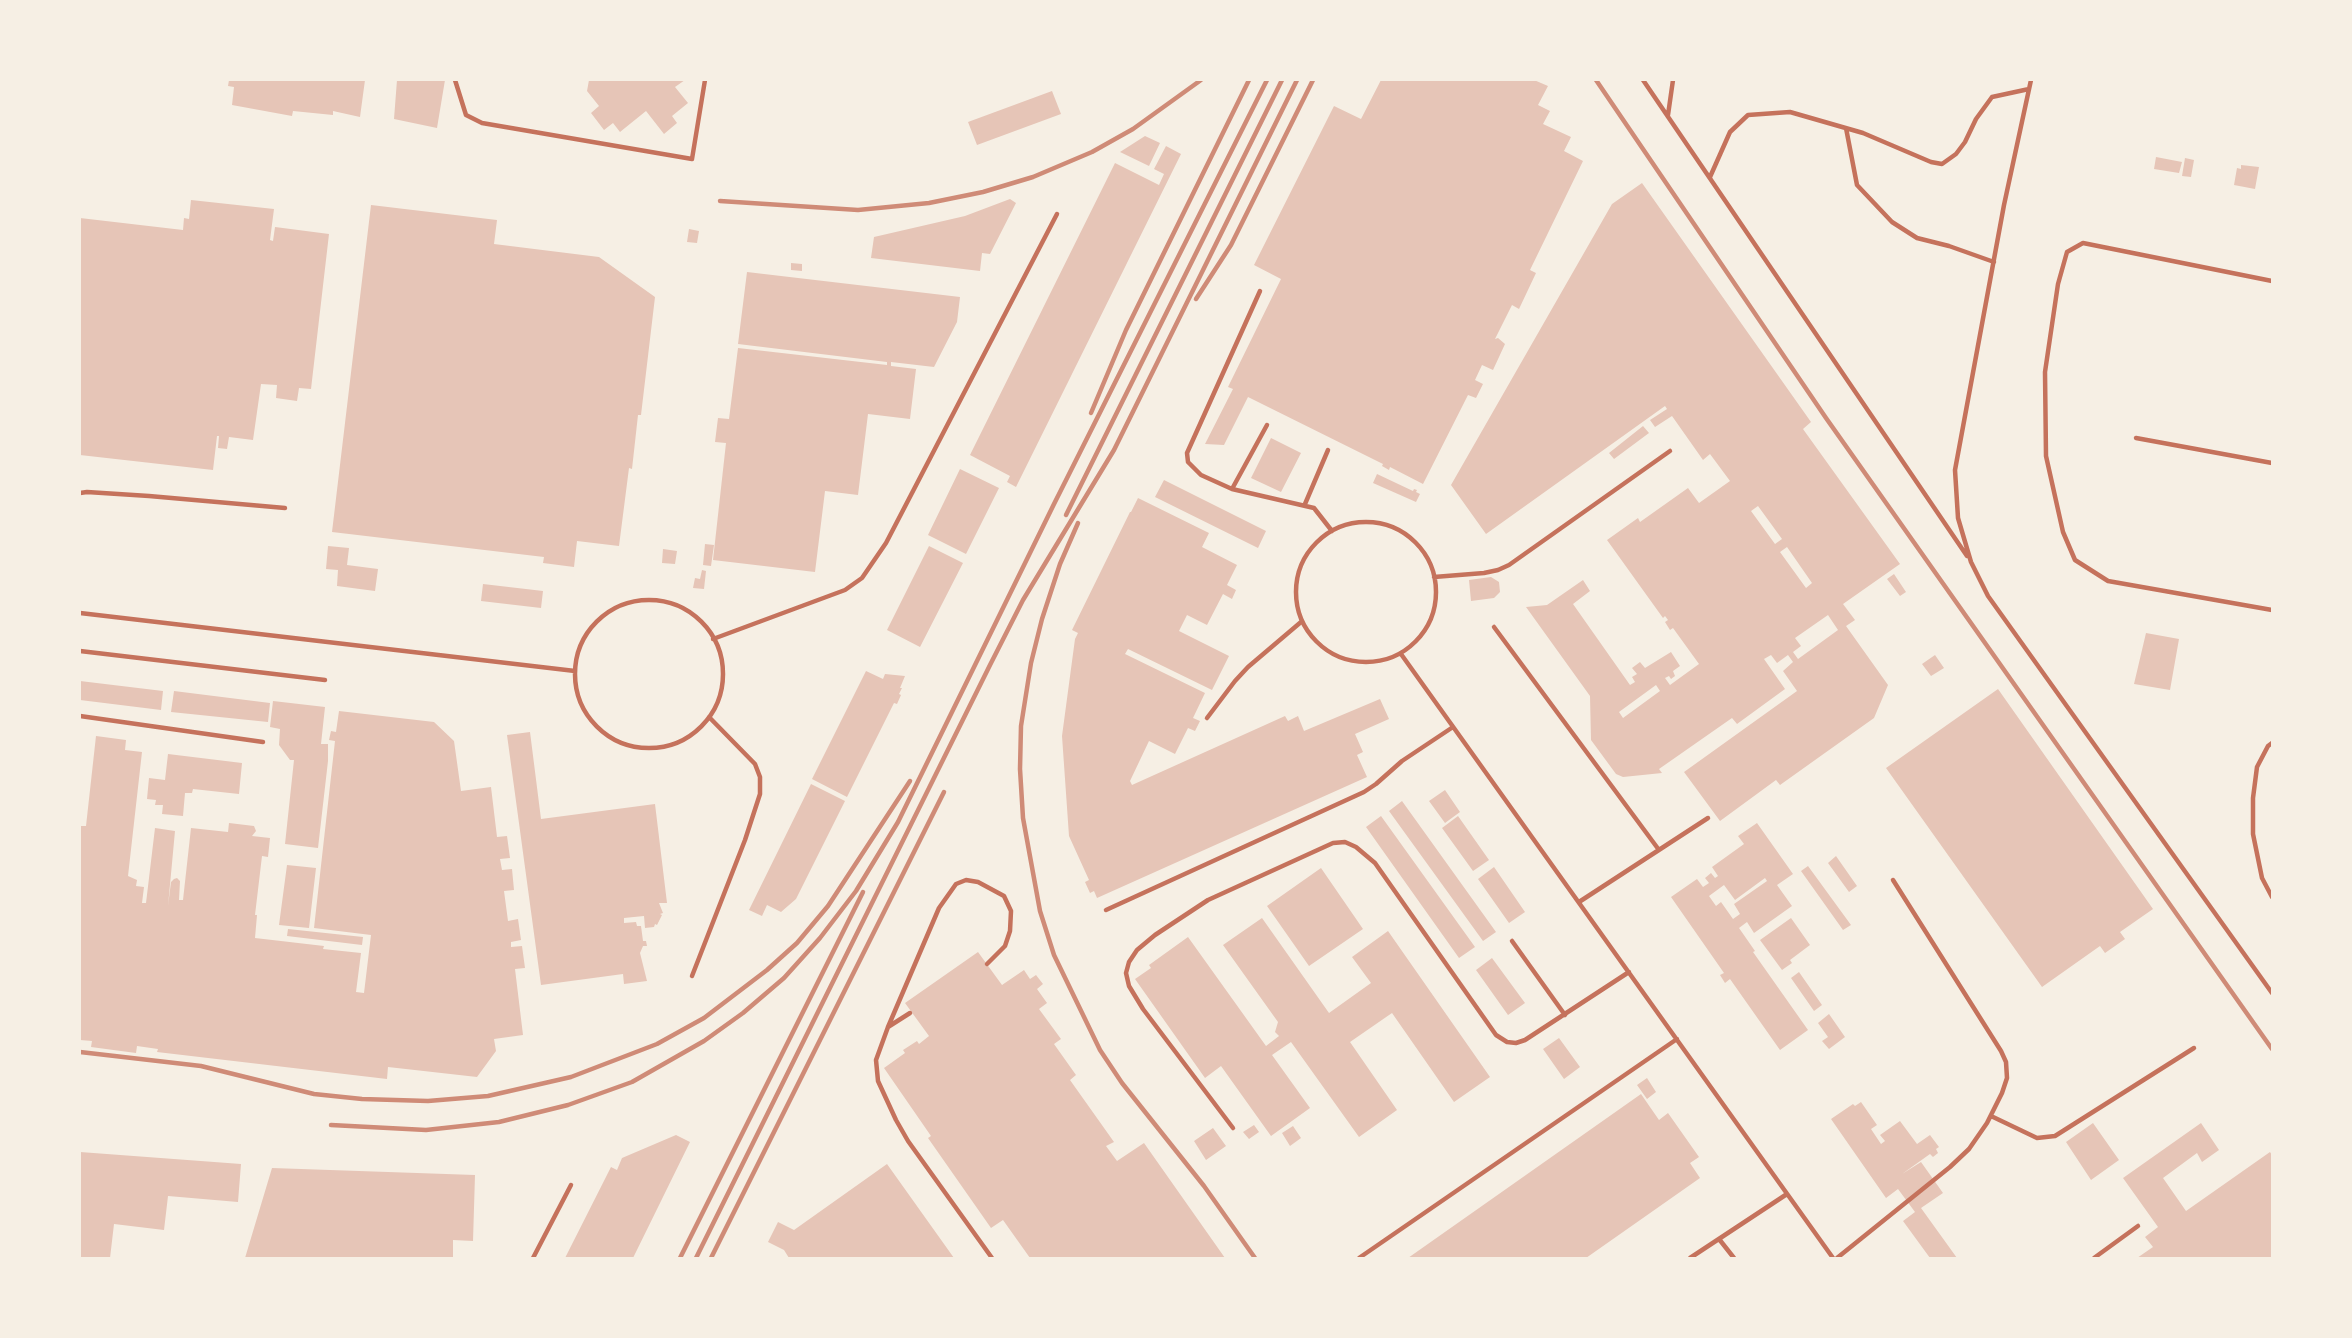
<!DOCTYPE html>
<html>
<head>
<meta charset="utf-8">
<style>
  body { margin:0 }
  #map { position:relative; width:2352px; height:1338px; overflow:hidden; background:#f6efe4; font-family:"Fira Sans Condensed",sans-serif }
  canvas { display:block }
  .frame { position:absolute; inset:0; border:81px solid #f6efe4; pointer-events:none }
</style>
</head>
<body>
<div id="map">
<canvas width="2352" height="1338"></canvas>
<div class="frame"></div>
</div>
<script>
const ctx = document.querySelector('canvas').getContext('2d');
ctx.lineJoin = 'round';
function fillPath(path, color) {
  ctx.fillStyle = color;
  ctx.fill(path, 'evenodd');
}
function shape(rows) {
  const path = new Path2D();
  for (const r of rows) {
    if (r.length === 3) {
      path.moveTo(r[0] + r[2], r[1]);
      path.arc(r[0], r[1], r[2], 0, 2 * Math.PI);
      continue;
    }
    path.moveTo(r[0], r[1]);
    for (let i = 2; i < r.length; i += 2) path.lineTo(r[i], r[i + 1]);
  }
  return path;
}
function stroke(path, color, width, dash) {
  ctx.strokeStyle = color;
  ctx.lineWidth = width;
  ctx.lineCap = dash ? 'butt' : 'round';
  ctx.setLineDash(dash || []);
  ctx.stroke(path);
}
const building = shape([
  [229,80,365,80,360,117,333,111,333,115,293,111,292,116,232,105,234,87,228,86],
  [397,80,445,80,437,128,394,119],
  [589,80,685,80,675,87,688,103,672,116,677,123,664,134,646,111,620,132,613,123,604,130,591,113,599,106,587,91],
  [1381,80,1534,80,1548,86,1538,105,1550,111,1543,124,1571,137,1564,151,1583,161,1530,270,1536,273,1519,309,1512,305,1495,339,1498,338,1505,344,1493,370,1482,365,1475,380,1483,384,1476,398,1468,395,1423,484,1390,467,1389,470,1382,466,1383,464,1248,397,1224,445,1205,444,1233,389,1228,387,1281,279,1254,265,1334,106,1361,119],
  [1052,91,1061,114,977,145,968,122],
  [1145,136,1160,143,1149,166,1120,152],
  [1166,146,1181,154,1016,487,1007,482,1010,476,970,455,1115,163,1159,185,1164,174,1154,169],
  [2156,157,2182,162,2179,173,2154,169],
  [2185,158,2194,160,2191,177,2182,176],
  [2241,165,2259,167,2255,189,2234,185,2237,168,2241,169],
  [1642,183,1811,422,1803,429,1900,564,1843,604,1855,620,1846,626,1888,685,1874,718,1780,785,1776,780,1720,821,1684,772,1797,691,1783,671,1793,662,1788,655,1777,663,1771,655,1764,659,1785,689,1737,724,1732,718,1659,769,1662,773,1623,777,1616,774,1591,740,1590,696,1526,607,1547,605,1583,580,1590,591,1573,604,1630,685,1635,682,1632,677,1637,674,1632,668,1640,662,1645,668,1671,652,1680,666,1673,671,1675,676,1671,679,1669,676,1665,678,1670,685,1699,664,1673,628,1670,630,1665,622,1668,620,1665,616,1663,618,1607,540,1638,518,1640,522,1688,488,1699,503,1730,481,1710,454,1703,460,1672,416,1655,427,1650,420,1667,409,1665,406,1486,534,1451,485,1612,204],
  [1758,506,1782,539,1775,544,1751,511],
  [1787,547,1812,583,1806,588,1780,552],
  [1828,615,1838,630,1798,659,1793,652,1801,646,1795,638],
  [1656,685,1660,691,1623,718,1619,712],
  [1010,199,1016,203,990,254,982,253,980,271,871,258,874,237,965,216],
  [191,200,274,209,270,240,273,241,275,227,329,234,311,389,299,388,297,401,276,398,277,385,261,384,253,440,229,437,227,449,218,448,219,436,217,436,213,470,80,455,80,218,183,230,184,218,189,219],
  [371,205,497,220,494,244,599,257,655,297,641,415,638,415,632,469,629,468,619,546,577,541,574,567,543,563,544,557,332,532],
  [689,229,699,231,697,243,687,242],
  [791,263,802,264,802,271,791,270],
  [747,272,960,297,957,322,934,367,891,362,891,366,916,369,910,419,868,414,858,495,825,491,815,572,713,560,726,443,715,442,718,418,729,419,738,348,887,365,887,362,738,344],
  [1643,426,1649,433,1614,459,1609,453],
  [1271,438,1301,453,1281,492,1251,478],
  [960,469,999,488,966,554,928,535],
  [1377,474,1413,491,1414,489,1417,490,1416,492,1420,494,1416,502,1373,483],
  [1164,480,1266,531,1258,548,1155,497],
  [1138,498,1209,533,1202,547,1237,565,1227,585,1236,590,1232,599,1223,594,1207,625,1187,615,1179,631,1229,656,1212,690,1128,649,1125,654,1205,693,1193,718,1200,721,1195,731,1188,728,1175,754,1149,741,1130,781,1132,785,1285,716,1288,721,1298,716,1304,731,1380,699,1389,719,1355,734,1363,752,1357,755,1367,777,1097,898,1094,891,1090,893,1085,882,1089,880,1069,836,1062,736,1075,639,1078,633,1072,630,1130,512,1131,512],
  [705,544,714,545,711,566,703,565],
  [328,546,349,548,347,565,378,569,375,591,337,586,338,570,326,569],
  [929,546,963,563,920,647,887,630],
  [663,549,677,551,675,564,662,563],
  [702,570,706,571,704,589,693,588,695,578,700,579],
  [1894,574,1906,592,1900,596,1887,579],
  [1491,577,1499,582,1500,592,1494,598,1471,601,1469,580],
  [483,584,543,591,541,608,481,601],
  [2146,633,2179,639,2170,690,2134,684],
  [1935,655,1944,668,1931,676,1922,664],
  [866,671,883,679,885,674,905,676,900,688,902,688,899,694,901,695,897,704,894,703,847,797,812,779],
  [80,681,163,691,161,710,80,700],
  [1998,689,2153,909,2120,932,2125,939,2105,953,2100,946,2042,987,1886,768],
  [174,691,270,703,268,722,171,712],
  [273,701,325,707,321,744,328,744,328,761,318,848,285,844,294,760,290,760,279,745,280,729,270,727],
  [339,711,434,722,454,741,461,791,491,787,497,837,507,836,510,858,500,859,502,870,512,869,514,890,504,891,508,921,518,919,521,940,511,942,511,947,522,946,525,968,515,969,523,1035,494,1039,496,1051,477,1077,388,1067,387,1079,157,1052,158,1049,137,1046,136,1053,91,1047,92,1041,80,1040,80,826,86,826,96,736,126,740,125,750,142,752,128,876,137,880,136,886,144,887,142,903,146,903,155,828,175,831,168,906,171,882,174,879,177,878,180,881,179,900,183,900,191,828,228,832,229,823,254,826,256,831,252,836,270,838,268,857,262,856,255,915,257,915,255,938,324,946,323,949,361,953,356,992,364,993,371,935,314,928,335,741,329,740,331,731,336,732],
  [530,732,541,819,655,804,667,903,659,903,663,913,660,914,662,915,657,925,655,924,654,927,645,928,644,916,624,918,624,923,636,922,637,926,641,926,643,941,646,941,647,946,643,946,640,953,647,981,624,984,623,974,541,985,507,735],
  [168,754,242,763,239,794,193,789,192,793,185,793,183,816,162,814,163,805,155,805,156,800,147,799,149,778,165,780],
  [811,784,845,801,796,899,781,912,767,905,762,916,749,910],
  [1445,790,1460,812,1445,823,1429,801],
  [1402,801,1496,932,1483,941,1389,811],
  [1381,816,1475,947,1459,958,1366,827],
  [1458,816,1489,860,1473,871,1442,828],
  [1757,823,1793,874,1777,885,1792,906,1754,933,1747,922,1739,928,1755,951,1753,952,1808,1030,1780,1050,1730,979,1725,983,1720,975,1724,973,1671,897,1697,879,1703,887,1709,883,1705,878,1711,873,1715,878,1718,876,1712,867,1744,844,1738,836],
  [1765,878,1767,881,1734,904,1740,914,1733,919,1721,902,1716,906,1709,896,1724,885,1735,900],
  [1836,856,1857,886,1849,892,1828,863],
  [287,865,316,868,309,928,279,925],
  [1808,866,1851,925,1843,930,1801,871],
  [1494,867,1525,912,1509,923,1478,879],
  [1321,868,1363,929,1309,966,1267,906],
  [1262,918,1329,1013,1371,983,1352,957,1388,931,1490,1077,1454,1102,1392,1013,1350,1042,1397,1110,1359,1137,1291,1042,1272,1055,1310,1108,1271,1136,1221,1066,1205,1078,1135,979,1151,968,1149,965,1188,937,1266,1046,1279,1036,1275,1032,1278,1022,1223,945],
  [1791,918,1810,945,1790,960,1792,963,1782,970,1760,940],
  [288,929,363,937,362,945,287,936],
  [978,952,1002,985,1024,970,1030,979,1036,975,1043,984,1037,989,1047,1003,1039,1009,1061,1039,1054,1044,1076,1075,1070,1080,1114,1142,1106,1146,1117,1161,1144,1143,1225,1258,1030,1258,1003,1220,991,1228,928,1138,931,1136,884,1068,905,1053,903,1050,917,1041,919,1044,929,1036,905,1003],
  [1492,958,1525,1003,1508,1015,1476,970],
  [1799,972,1822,1005,1814,1011,1791,978],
  [1829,1014,1845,1037,1829,1049,1822,1041,1828,1037,1818,1023],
  [1559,1038,1580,1067,1564,1079,1543,1049],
  [1647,1078,1656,1092,1647,1099,1637,1085],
  [1641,1094,1659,1120,1668,1113,1699,1157,1690,1163,1700,1178,1586,1258,1408,1258],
  [1861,1102,1877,1125,1871,1129,1881,1144,1885,1141,1880,1135,1900,1121,1917,1144,1930,1135,1939,1147,1936,1149,1938,1153,1933,1157,1930,1154,1902,1174,1921,1162,1943,1193,1921,1208,1957,1258,1930,1258,1903,1221,1915,1212,1898,1189,1886,1198,1831,1119,1853,1104,1855,1106],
  [2093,1123,2119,1160,2091,1180,2066,1142],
  [2201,1123,2219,1150,2202,1162,2197,1153,2163,1178,2186,1211,2270,1152,2272,1155,2272,1258,2137,1258,2153,1247,2145,1237,2158,1227,2123,1178],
  [1254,1125,1259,1132,1249,1139,1243,1132],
  [1293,1126,1301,1138,1290,1146,1282,1133],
  [1213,1128,1226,1146,1206,1160,1194,1141],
  [676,1135,690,1142,633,1258,565,1258,611,1167,617,1170,622,1158],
  [80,1152,241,1164,238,1202,168,1196,164,1230,114,1224,110,1258,80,1258],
  [887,1164,954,1258,789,1258,784,1250,768,1242,778,1222,794,1230],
  [272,1168,475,1175,473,1241,453,1240,453,1258,245,1258]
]);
const service = shape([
  [455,80,466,115,482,123,692,159,705,80],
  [1643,80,1967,556],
  [2031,80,2004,205,1955,470,1958,518,1971,562,1988,596,2272,993],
  [1668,115,1673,80],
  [1846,128,1857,185,1892,222,1917,238,1949,246,1994,262],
  [1710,177,1730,132,1748,115,1790,112,1863,133,1931,162,1942,164,1956,154,1965,142,1976,119,1992,97,2029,89],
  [2272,281,2083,243,2067,252,2058,284,2045,372,2046,456,2063,532,2075,560,2108,581,2272,610],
  [1260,291,1187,453,1188,462,1201,475,1232,489,1314,508,1332,531],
  [2136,438,2272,463],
  [1232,489,1267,425],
  [80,493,87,492,149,496,285,508],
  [1305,504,1328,450],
  [1366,592,70],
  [1434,577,1484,573,1498,570,1509,565,1670,451],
  [649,674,74],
  [80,613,575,671],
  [1494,627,1659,850],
  [713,639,845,590,862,578,886,543,1057,214],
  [80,651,325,680],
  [1401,654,1833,1258],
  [80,716,263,742],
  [1207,718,1235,681,1248,667,1301,622],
  [2272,743,2268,746,2257,767,2253,798,2253,834,2262,878,2272,897],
  [1579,902,1708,818],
  [1106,910,1364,792,1376,784,1402,761,1453,727],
  [1512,941,1565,1015],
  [987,964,1005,946,1010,931,1011,911,1004,896,978,882,966,880,956,884,939,908,888,1027,876,1060,878,1081,896,1120,908,1141,992,1258],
  [692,976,745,840,760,794,760,777,755,764,709,717],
  [888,1027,910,1013],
  [1991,1116,2037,1138,2055,1136,2194,1048],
  [1233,1128,1143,1009,1129,986,1126,973,1129,962,1137,950,1155,935,1208,900,1333,843,1345,842,1356,847,1375,863,1496,1035,1507,1042,1516,1043,1525,1040,1629,972],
  [1719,1239,1734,1258],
  [533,1258,571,1185],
  [1359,1258,1677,1039],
  [1690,1258,1787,1194],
  [1837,1258,1950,1167,1969,1149,1987,1123,2002,1093,2007,1078,2006,1062,2001,1051,1893,880],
  [2094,1258,2138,1226]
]);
const rail = shape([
  [1596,80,1826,418,2272,1049],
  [720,201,858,210,929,203,983,192,1033,177,1092,152,1133,129,1201,80],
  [1196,299,1231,245,1313,80],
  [1091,413,1126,330,1249,80],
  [1066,515,1282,80],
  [1078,523,1060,564,1042,619,1031,663,1021,726,1020,769,1023,818,1040,911,1054,955,1100,1050,1122,1083,1204,1186,1255,1258],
  [80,1052,201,1066,314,1094,362,1099,428,1101,488,1096,571,1077,657,1044,704,1018,767,970,797,943,828,906,910,781],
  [331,1125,426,1130,499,1122,568,1105,632,1082,704,1041,743,1013,784,978,820,938,856,891,898,822,1054,504,1267,80],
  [680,1258,863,892],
  [696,1258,990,665,1023,600,1114,450,1297,80],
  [711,1258,944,792]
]);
fillPath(building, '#e6c5b7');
stroke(service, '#c5725c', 4.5);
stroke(rail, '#cf8b77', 4.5);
</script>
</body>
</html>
